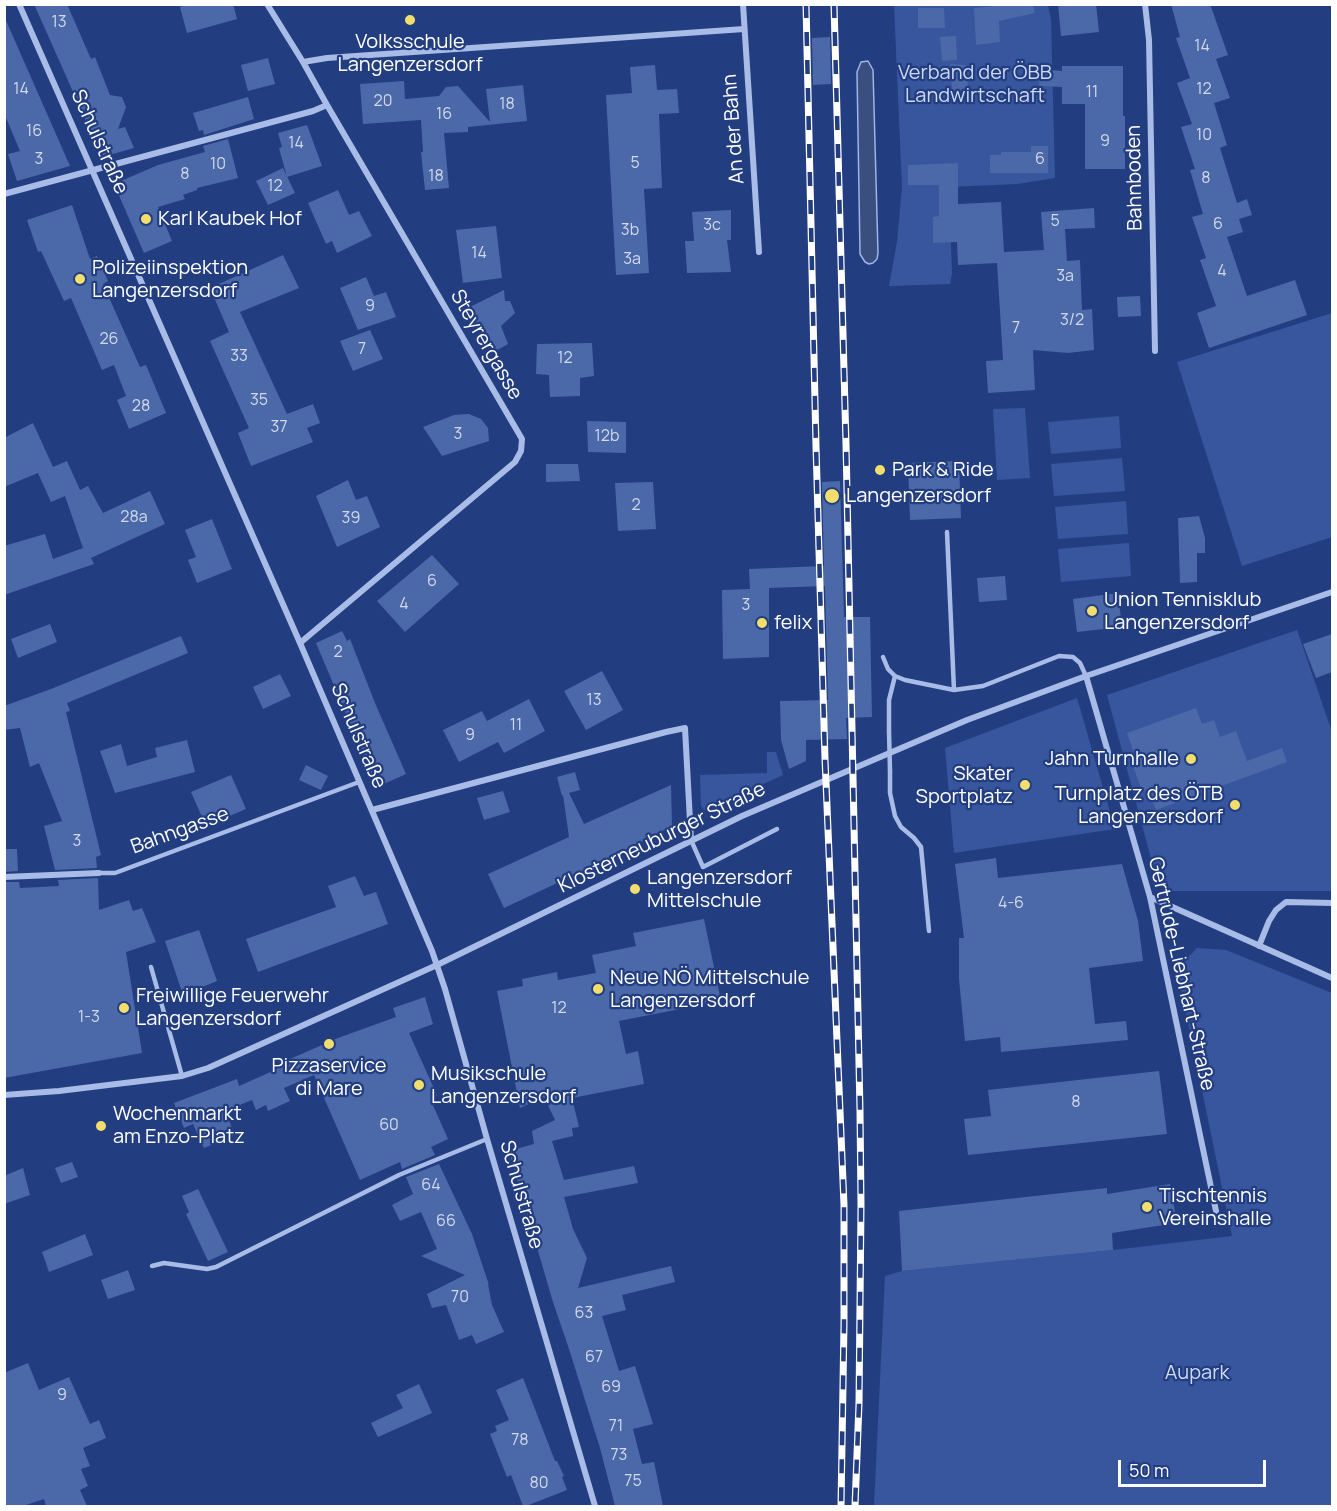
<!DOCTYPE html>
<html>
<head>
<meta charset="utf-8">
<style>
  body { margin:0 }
  #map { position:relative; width:1337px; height:1511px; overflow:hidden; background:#233e80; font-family:Manrope,sans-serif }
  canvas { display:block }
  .frame { position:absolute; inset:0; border:6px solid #fff; pointer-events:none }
  .scale { position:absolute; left:1118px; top:1460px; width:148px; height:27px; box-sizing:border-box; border:3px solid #fff; border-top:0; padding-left:8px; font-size:18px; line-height:21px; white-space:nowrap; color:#fff; -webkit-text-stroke:4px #233e80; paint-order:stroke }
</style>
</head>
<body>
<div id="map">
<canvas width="1337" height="1511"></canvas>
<div class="frame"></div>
<div class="scale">50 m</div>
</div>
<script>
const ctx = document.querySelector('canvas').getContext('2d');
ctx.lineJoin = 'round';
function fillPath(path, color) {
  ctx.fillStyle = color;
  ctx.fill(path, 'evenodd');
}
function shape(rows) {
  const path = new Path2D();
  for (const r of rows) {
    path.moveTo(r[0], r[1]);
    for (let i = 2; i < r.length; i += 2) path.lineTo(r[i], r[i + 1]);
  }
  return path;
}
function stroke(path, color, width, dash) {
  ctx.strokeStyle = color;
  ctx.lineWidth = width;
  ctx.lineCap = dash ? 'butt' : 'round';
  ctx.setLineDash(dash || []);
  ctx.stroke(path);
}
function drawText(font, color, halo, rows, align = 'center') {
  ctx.font = font + ' Manrope,sans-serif';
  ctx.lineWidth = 4.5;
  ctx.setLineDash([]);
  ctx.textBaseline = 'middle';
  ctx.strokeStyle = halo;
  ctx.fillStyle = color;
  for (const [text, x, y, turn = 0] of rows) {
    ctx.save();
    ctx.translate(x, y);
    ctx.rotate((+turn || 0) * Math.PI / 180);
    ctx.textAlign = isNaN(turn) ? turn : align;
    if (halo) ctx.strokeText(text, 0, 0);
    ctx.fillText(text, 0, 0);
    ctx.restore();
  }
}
const green = shape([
  [894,5,1048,5,1051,19,1055,178,1017,184,949,187,952,273,950,284,889,286,897,242,902,187],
  [1332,313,1332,537,1242,566,1177,362],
  [1025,408,1030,478,997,480,993,409],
  [1119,416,1121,448,1051,454,1048,422],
  [1122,458,1125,491,1054,496,1051,464],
  [1126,501,1128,534,1058,539,1055,507],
  [1129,543,1131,576,1061,582,1058,549],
  [1297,630,1332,732,1332,891,1170,891,1156,877,1107,695],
  [1077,698,1115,829,954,853,945,748],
  [767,752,776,752,783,775,748,791,709,812,704,810,701,806,700,775,767,773],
  [1197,948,1226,950,1332,993,1332,1506,874,1506,885,1276,902,1271,1113,1250,1232,1236,1177,969]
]);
const water = shape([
  [868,61,873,70,878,253,877,259,873,263,869,264,865,262,860,254,857,72,861,62,868,61]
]);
const building = shape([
  [34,4,67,4,91,59,95,57,110,95,122,97,126,107,118,129,125,127,134,148,102,157],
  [188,4,233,4,237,19,187,33,180,7],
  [1015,4,1033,4,1035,13,999,21,1000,42,976,45,974,8],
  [1058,4,1096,4,1099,32,1061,36],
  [1171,4,1210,4,1228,55,1216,59,1230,98,1214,103,1227,145,1220,148,1237,203,1247,199,1252,215,1239,219,1243,232,1227,237,1247,296,1295,280,1307,315,1209,348,1197,313,1216,306,1200,260,1206,258,1192,217,1203,214,1190,170,1195,169,1181,127,1192,124,1177,83,1190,78,1176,38,1180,37],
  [918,8,944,8,945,28,918,28],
  [4,16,70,166,17,181,8,154,20,151,4,113],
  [956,36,957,60,942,61,940,37],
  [830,37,831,84,813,85,812,38],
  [268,58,275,84,248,91,241,65],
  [950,64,966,65,969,98,953,99],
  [655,65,657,90,677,89,679,113,659,114,662,188,644,189,649,273,616,275,606,95,632,93,630,67],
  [1062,66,1123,66,1123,116,1125,116,1125,169,1085,169,1085,104,1062,104,1062,87,1039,86,1040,69,1062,71],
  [404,81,405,99,439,96,446,87,458,86,490,122,486,89,523,85,527,121,468,127,468,132,444,133,449,188,425,190,421,152,423,152,421,120,363,124,360,84],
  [248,97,254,119,204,135,203,130,199,131,193,113],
  [307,125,322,166,287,177,279,148,282,147,278,133],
  [228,139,238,178,197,188,197,190,183,195,185,199,158,207,172,241,144,253,114,184,158,165,205,152,203,146],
  [1031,146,1048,146,1048,173,990,173,990,155,1001,155,1001,152,1031,152],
  [958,163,958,204,1001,202,1004,252,1044,250,1041,212,1094,208,1095,228,1065,229,1067,261,1080,260,1082,310,1092,309,1094,350,1068,353,1033,350,1035,390,988,393,986,361,1003,360,997,263,958,265,957,242,933,243,933,217,939,216,939,185,908,185,908,165],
  [283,168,295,193,268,205,256,181],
  [338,190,349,215,359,211,372,236,337,253,332,241,326,244,308,203],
  [72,205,90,259,97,256,108,281,103,284,140,367,146,365,166,413,129,429,117,400,126,396,114,365,102,370,71,298,64,301,41,251,38,252,27,220],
  [731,210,731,240,727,240,731,272,687,273,685,241,694,241,692,212],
  [496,226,502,278,463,283,456,230],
  [283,255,299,288,240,312,287,414,313,404,320,423,307,428,313,442,251,466,238,433,249,428,210,341,229,332,210,288],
  [366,277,374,296,386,292,396,317,358,330,340,288],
  [504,290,505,301,510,301,515,313,501,326,508,344,492,353,468,308],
  [1140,296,1141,316,1118,317,1117,297],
  [370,330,383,359,353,371,340,341],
  [592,343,594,376,580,378,580,396,550,397,549,375,536,374,537,344],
  [469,414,481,419,488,428,489,441,442,456,423,427,454,415],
  [587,421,626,422,626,453,588,452],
  [33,423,53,467,67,461,80,490,88,486,103,513,150,491,165,524,91,558,94,564,4,595,4,546,45,534,53,559,83,548,65,496,51,502,38,473,4,487,4,438],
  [959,461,961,518,910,520,908,463],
  [546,464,578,464,580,481,546,482],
  [348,480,356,500,367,496,380,527,337,547,316,496],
  [840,481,844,617,870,617,872,717,846,718,847,739,806,740,806,761,789,769,781,740,780,701,828,700,825,586,769,588,769,657,723,659,722,590,750,589,749,569,824,566,822,482],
  [653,482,656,529,618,531,615,483],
  [1199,516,1205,538,1205,553,1197,553,1197,582,1180,583,1178,518],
  [212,519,232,569,197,583,188,560,196,557,185,530],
  [432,555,459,584,405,632,377,601],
  [1005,576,1007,600,979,602,977,578],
  [1118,593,1122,627,1077,632,1073,599],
  [50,624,57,642,18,658,11,639],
  [342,631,347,641,350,639,375,703,406,774,377,787,316,643],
  [1332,634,1332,672,1316,678,1303,644],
  [181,636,188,653,67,703,70,711,66,712,101,855,96,857,97,868,55,870,44,826,62,821,39,763,30,767,20,728,4,730,4,706,51,689],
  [602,671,623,710,586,730,564,691],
  [280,674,291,696,263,709,253,687],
  [529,699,545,731,504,753,498,742,459,762,443,730,482,711,487,721],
  [1196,708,1202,724,1214,720,1220,737,1236,731,1247,761,1282,748,1287,762,1156,810,1148,789,1142,791,1133,766,1138,764,1127,733],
  [187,740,195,772,115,793,100,751,121,744,127,766,157,757,155,748],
  [306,765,328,776,321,790,299,780],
  [575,772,580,790,569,793,584,824,671,785,672,826,585,870,504,908,488,874,569,837,563,795,562,796,557,777],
  [231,775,246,809,206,826,191,792],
  [503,791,510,812,484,820,477,798],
  [4,849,17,849,18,871,4,872],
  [996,858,998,878,1122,864,1138,921,1143,961,1089,968,1095,1024,1126,1021,1128,1040,1001,1052,1000,1037,965,1041,959,979,959,938,964,938,955,864],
  [355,876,364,896,376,892,388,924,258,972,246,939,336,907,328,886],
  [98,878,99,910,129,900,133,911,142,908,156,942,126,952,142,1053,4,1078,4,882,19,882,20,888,59,886,58,880],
  [704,919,721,1001,619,1021,626,1054,638,1051,644,1084,572,1098,579,1127,572,1128,573,1136,552,1141,564,1180,634,1166,638,1183,564,1197,573,1229,587,1258,578,1288,671,1266,675,1282,622,1295,626,1310,602,1316,619,1371,635,1366,653,1424,633,1429,642,1464,654,1462,663,1506,615,1506,600,1448,570,1352,552,1299,509,1151,534,1144,532,1131,555,1120,544,1097,520,1108,497,991,523,986,522,979,557,972,558,980,596,973,592,955,636,946,633,933],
  [199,930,217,981,183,995,165,941],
  [425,997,433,1024,409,1033,437,1095,432,1103,448,1139,431,1147,435,1155,402,1169,400,1162,360,1180,314,1075,284,1088,290,1101,268,1111,266,1105,256,1110,252,1100,225,1111,235,1135,204,1148,193,1124,184,1128,174,1103,237,1079,239,1086,275,1070,274,1066,338,1038,396,1017,393,1008],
  [1159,1071,1167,1134,968,1155,964,1119,991,1116,988,1090],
  [72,1162,78,1177,61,1183,55,1168],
  [439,1164,472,1234,489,1285,488,1284,492,1305,504,1332,476,1344,472,1335,459,1340,446,1305,432,1308,427,1294,465,1275,421,1256,437,1249,421,1212,400,1221,392,1205,413,1194,406,1177],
  [23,1168,30,1195,4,1204,4,1176],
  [1170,1184,1177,1223,1112,1233,1113,1250,902,1271,899,1211,1107,1188,1107,1194],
  [198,1189,228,1252,208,1261,186,1214,189,1212,182,1196],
  [85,1234,93,1255,49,1272,42,1252],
  [128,1270,135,1290,108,1299,101,1280],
  [28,1363,39,1390,69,1377,90,1424,99,1420,106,1438,83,1448,90,1466,81,1469,88,1486,80,1490,87,1506,46,1506,44,1499,23,1506,4,1506,4,1373],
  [523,1378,555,1461,557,1461,564,1476,562,1477,567,1490,526,1506,523,1506,511,1475,507,1477,490,1434,497,1431,495,1426,509,1420,496,1390],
  [419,1384,432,1413,378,1437,371,1423,403,1408,396,1395]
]);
const service = shape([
  [947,532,954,690],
  [883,657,888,669,895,676,905,680,954,690,983,686,1059,656,1073,657,1080,663,1086,676],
  [889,731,889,700,895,676],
  [890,771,890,793,895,816,901,827,914,838,921,847,929,931],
  [691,840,703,867,777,829],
  [99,873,115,873,359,782],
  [151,967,182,1076],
  [152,1266,164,1263,207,1269,216,1267,399,1175,487,1139]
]);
const minor = shape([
  [19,4,300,643,432,951,445,989,487,1139,595,1506],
  [267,4,303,62,327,105,522,439,521,451,515,462,300,643],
  [743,4,759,252],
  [1145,4,1149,40,1155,351],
  [303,62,327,58,744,29],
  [4,194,313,111,327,105],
  [1086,676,1150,897,1216,1211],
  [372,810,666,732,685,728,691,840],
  [4,877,99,873],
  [1150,897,1332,978],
  [1259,946,1269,921,1276,910,1286,902,1332,903],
  [4,1095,59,1091,182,1076,208,1068,437,965,742,816,967,720,1086,676,1332,592]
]);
const rail = shape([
  [806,4,816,446,825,759,844,1205,844,1324,841,1506],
  [834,4,846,444,860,1111,861,1205,859,1404,855,1506]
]);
const serviceBridge = shape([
  [889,731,890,771]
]);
const markers = [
  [410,20,6,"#f2de6c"],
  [146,219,6,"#f2de6c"],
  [80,279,6,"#f2de6c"],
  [880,470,6,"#f2de6c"],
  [832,496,8,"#f2de6c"],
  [1092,611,6,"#f2de6c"],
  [762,623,6,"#f2de6c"],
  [1191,759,6,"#f2de6c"],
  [1025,785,6,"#f2de6c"],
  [1235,805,6,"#f2de6c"],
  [635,889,6,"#f2de6c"],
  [598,989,6,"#f2de6c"],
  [124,1008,6,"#f2de6c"],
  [329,1044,6,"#f2de6c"],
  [419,1085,6,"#f2de6c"],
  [101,1126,6,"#f2de6c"],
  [1147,1207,6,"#f2de6c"]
];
const numberNames = [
  ["13",59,23],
  ["14",1202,47],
  ["14",21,90],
  ["12",1204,90],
  ["11",1092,93],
  ["20",383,102],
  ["18",507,105],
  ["16",444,115],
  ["16",34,132],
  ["10",1204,136],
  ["9",1105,142],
  ["14",296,144],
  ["3",39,160],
  ["6",1040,160],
  ["5",635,164],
  ["10",218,165],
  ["8",185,175],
  ["18",436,177],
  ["8",1206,179],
  ["12",275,187],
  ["5",1055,222],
  ["6",1218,225],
  ["3c",712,226],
  ["3b",630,231],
  ["14",479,254],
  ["3a",632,260],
  ["4",1222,272],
  ["3a",1065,277],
  ["9",370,307],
  ["3/2",1072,321],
  ["7",1016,329],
  ["26",109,340],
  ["7",362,350],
  ["33",239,357],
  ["12",565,359],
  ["35",259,401],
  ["28",141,407],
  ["37",279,428],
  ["3",458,435],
  ["12b",607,437],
  ["2",636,506],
  ["28a",134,518],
  ["39",351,519],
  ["6",432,582],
  ["4",404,605],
  ["3",746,606],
  ["2",338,653],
  ["13",594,701],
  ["11",516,726],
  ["9",470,736],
  ["3",77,842],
  ["4-6",1011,904],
  ["12",559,1009],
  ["1-3",89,1018],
  ["8",1076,1103],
  ["60",389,1126],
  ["64",431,1186],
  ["66",446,1222],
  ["70",460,1298],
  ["63",584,1314],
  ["67",594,1358],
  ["69",611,1388],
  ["9",62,1396],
  ["71",616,1427],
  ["78",520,1441],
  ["73",619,1456],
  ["75",633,1482],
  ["80",539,1484]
];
const poiNames = [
  ["Volksschule",410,42,"center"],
  ["Langenzersdorf",410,65,"center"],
  ["Karl Kaubek Hof",158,219],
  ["Polizeiinspektion",92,268],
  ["Langenzersdorf",92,291],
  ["Park & Ride",892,470],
  ["Langenzersdorf",846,496],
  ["Union Tennisklub",1104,600],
  ["Langenzersdorf",1104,623],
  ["felix",774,623],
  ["Jahn Turnhalle",1179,759,"right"],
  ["Skater",1013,774,"right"],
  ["Sportplatz",1013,797,"right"],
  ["Turnplatz des ÖTB",1223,794,"right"],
  ["Langenzersdorf",1223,817,"right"],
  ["Langenzersdorf",647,878],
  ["Mittelschule",647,901],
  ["Neue NÖ Mittelschule",610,978],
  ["Langenzersdorf",610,1001],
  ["Freiwillige Feuerwehr",136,996],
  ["Langenzersdorf",136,1019],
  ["Pizzaservice",329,1066,"center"],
  ["di Mare",329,1089,"center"],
  ["Musikschule",431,1074],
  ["Langenzersdorf",431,1097],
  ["Wochenmarkt",113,1114],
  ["am Enzo-Platz",113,1137],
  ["Tischtennis",1159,1196],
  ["Vereinshalle",1159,1219]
];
const parkNames = [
  ["Verband der ÖBB",975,73],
  ["Landwirtschaft",975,96],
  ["Aupark",1197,1373]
];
const streetNames = [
  ["An der Bahn",734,129,-94],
  ["Schulstraße",99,142,66],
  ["Bahnboden",1135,178,-91],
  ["Steyrergasse",486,345,60],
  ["Schulstraße",358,736,67],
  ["Bahngasse",180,831,-20],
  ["Klosterneuburger Straße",662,838,-26],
  ["Gertrude-Liebhart-Straße",1181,974,77],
  ["Schulstraße",521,1195,74]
];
fillPath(green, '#37569e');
fillPath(water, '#3b4f7f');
stroke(water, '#9db5e8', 1.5);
fillPath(building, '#4b68a9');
stroke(service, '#a9bce7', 4.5);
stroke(minor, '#a9bce7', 6);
stroke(rail, '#fff', 7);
stroke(rail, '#233e80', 4.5, [14]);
stroke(serviceBridge, '#a9bce7', 4.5);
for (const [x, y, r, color] of markers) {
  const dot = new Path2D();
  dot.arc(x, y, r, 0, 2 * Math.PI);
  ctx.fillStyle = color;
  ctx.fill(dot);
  stroke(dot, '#233e80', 2);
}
drawText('16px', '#d2d9ea', null, numberNames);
drawText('20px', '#fff', '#233e80', poiNames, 'left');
drawText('20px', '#cdd9f5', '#233e80', parkNames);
drawText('20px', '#fff', '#233e80', streetNames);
</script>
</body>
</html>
